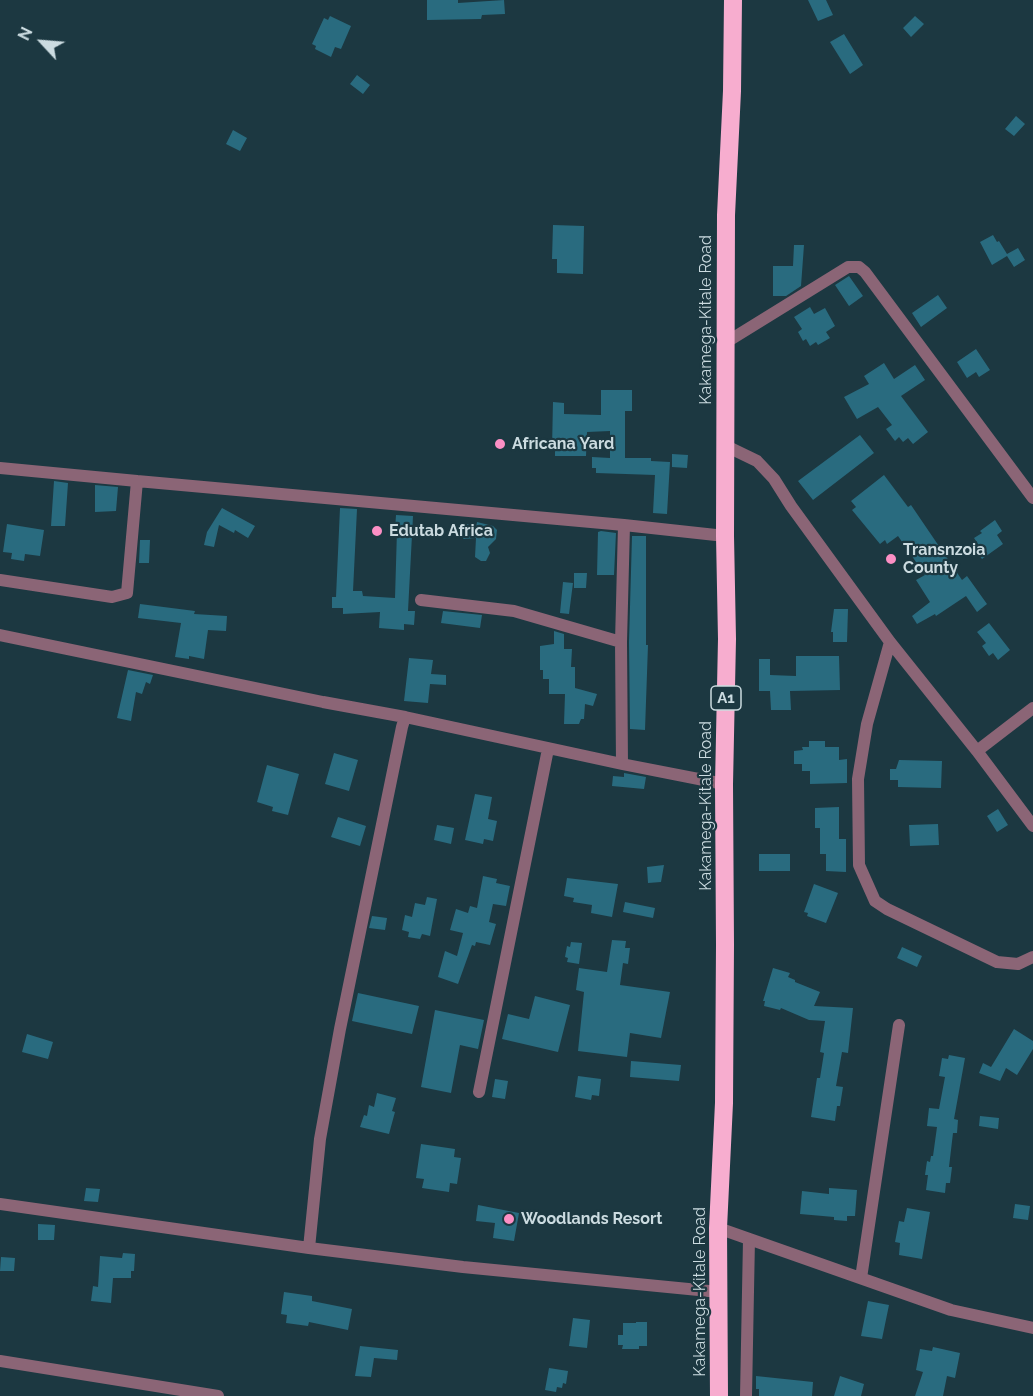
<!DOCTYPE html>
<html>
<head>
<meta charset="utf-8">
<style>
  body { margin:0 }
  #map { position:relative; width:1033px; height:1396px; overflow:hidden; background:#1c3841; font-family:Raleway,sans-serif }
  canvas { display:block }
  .north { position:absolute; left:12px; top:12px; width:60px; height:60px; -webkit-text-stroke:4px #1c3841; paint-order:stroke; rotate:296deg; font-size:16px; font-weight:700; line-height:24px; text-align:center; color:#cbdbe0 }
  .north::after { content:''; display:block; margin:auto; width:21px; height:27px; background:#cbdbe0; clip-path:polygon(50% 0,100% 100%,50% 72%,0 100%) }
</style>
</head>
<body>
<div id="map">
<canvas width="1033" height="1396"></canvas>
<div class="north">N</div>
</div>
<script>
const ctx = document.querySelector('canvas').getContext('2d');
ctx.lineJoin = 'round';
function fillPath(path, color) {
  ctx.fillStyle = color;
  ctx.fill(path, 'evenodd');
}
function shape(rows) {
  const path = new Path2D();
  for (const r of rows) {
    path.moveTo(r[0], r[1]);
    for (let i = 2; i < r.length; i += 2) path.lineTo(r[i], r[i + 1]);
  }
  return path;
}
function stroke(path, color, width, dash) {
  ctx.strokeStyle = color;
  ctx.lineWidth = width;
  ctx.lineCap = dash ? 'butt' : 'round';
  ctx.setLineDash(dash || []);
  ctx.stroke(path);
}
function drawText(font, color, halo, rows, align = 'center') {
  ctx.font = font + ' Raleway,sans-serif';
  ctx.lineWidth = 4.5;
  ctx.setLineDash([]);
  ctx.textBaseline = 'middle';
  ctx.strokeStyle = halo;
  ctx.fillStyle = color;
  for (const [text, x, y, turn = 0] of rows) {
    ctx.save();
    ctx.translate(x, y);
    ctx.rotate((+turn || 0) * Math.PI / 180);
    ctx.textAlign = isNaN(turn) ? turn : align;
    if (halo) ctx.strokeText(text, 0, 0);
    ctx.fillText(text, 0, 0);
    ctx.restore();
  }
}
const building = shape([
  [427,0,458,0,458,3,504,0,505,14,482,15,481,19,427,20],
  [808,0,826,0,833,15,818,21],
  [330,16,351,26,341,49,335,47,331,57,315,49,316,46,312,44,324,18,328,20],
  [915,16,924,24,911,37,903,28],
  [844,34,863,65,850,74,830,42],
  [357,75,370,85,363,94,350,84],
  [1016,116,1025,124,1014,136,1005,129],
  [233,130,247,138,240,151,226,144],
  [553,225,584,226,583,274,557,273,557,259,552,259],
  [993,235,997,242,999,241,1007,254,1018,248,1025,260,1014,267,1007,256,992,265,980,242],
  [794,245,804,245,801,286,786,296,773,296,773,266,793,266],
  [849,276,863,296,849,306,835,285],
  [938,295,947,308,921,327,912,313],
  [810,307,814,314,825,308,835,326,826,332,830,338,818,345,816,342,810,346,806,339,803,341,798,332,802,329,794,317],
  [976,349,990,370,979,377,976,372,967,378,957,362],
  [884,363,894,379,915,365,925,380,901,396,928,432,913,444,908,438,903,442,899,437,895,441,886,429,892,425,878,407,857,419,844,397,869,384,864,376],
  [601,390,632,390,632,411,625,411,625,458,651,458,651,461,670,462,667,514,653,513,655,475,596,473,596,468,592,468,592,457,610,458,610,431,587,432,586,456,555,456,555,448,552,448,553,402,564,403,564,414,601,415],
  [860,435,874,453,813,500,798,481],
  [672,454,688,455,687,468,672,467],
  [884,475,908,507,911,505,962,580,967,576,987,604,977,612,966,596,936,616,935,614,917,624,912,616,930,602,916,580,925,575,898,536,887,544,885,540,880,544,852,510,856,507,851,501],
  [54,481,68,483,65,526,51,526],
  [95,485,118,487,116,511,95,512],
  [222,508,255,526,248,538,235,530,234,533,219,525,214,547,204,545,207,532],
  [340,508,357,509,353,591,362,591,363,596,395,598,397,530,395,530,396,515,413,516,408,611,415,611,414,625,404,624,404,630,379,628,380,612,343,614,343,608,332,608,332,597,336,597],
  [995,520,1002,531,997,535,1003,544,982,559,975,550,980,547,974,538,982,533,980,531],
  [477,522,493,526,497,530,496,539,488,547,490,553,486,561,481,561,475,557,476,538,464,539,458,534,458,530,463,524,467,524,476,528],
  [7,524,44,530,40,556,25,554,24,561,11,559,12,553,3,552],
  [601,531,616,533,614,575,597,575,598,532],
  [632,536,646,536,646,645,648,645,645,730,630,729,629,642],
  [140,540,150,540,149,563,139,563],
  [574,573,587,573,586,588,574,588],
  [563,582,573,583,569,614,560,613],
  [140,604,195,611,194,614,227,616,226,631,208,630,204,659,189,656,189,659,175,657,181,623,138,618],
  [834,609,848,609,847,642,833,642,833,632,831,632],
  [443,611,482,615,480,628,441,623],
  [989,623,1010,650,998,660,993,653,989,656,982,646,986,643,977,632],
  [554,631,564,634,564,649,572,649,571,667,575,667,575,688,597,694,593,706,585,704,584,719,581,719,579,724,564,724,565,694,549,694,549,679,543,679,543,670,540,670,540,646,554,644],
  [796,656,839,656,840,690,790,691,791,710,771,710,770,691,759,691,759,659,770,659,770,675,796,676],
  [409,658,433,660,431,674,446,675,446,685,430,684,428,703,404,701],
  [128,670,153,675,150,684,146,682,142,694,136,692,131,721,117,718],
  [809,741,825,741,825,747,839,747,839,760,847,759,847,783,810,784,810,771,802,771,802,764,794,764,794,751,803,750,802,747,809,747],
  [334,753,358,760,349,791,325,784],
  [899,760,942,761,941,788,898,787,898,780,890,780,890,769,896,769],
  [267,765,299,774,288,815,272,811,273,807,257,802],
  [624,773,646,777,644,789,612,786,613,776,624,777],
  [475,794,492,797,488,819,497,821,493,841,484,839,483,844,465,840],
  [839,807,839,839,846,839,846,872,826,871,826,854,820,854,820,828,815,828,815,808],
  [998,809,1008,825,997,832,987,816],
  [338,817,366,826,360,846,331,837],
  [938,824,939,845,910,846,909,825],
  [437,825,454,828,451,844,434,840],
  [759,854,790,854,790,871,759,871],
  [664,865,661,882,648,883,647,867],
  [483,876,497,879,496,883,510,886,506,906,493,904,489,922,496,924,490,945,476,942,475,946,472,945,458,984,438,977,445,951,457,956,463,933,450,930,456,909,468,913,470,906,477,908],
  [567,878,618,884,612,917,591,913,592,905,573,902,574,898,564,896],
  [814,884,838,893,826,923,807,916,808,913,804,912],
  [427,897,437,899,430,936,422,934,420,939,408,937,409,932,402,930,405,915,412,917,415,903,425,905],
  [625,902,655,908,653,918,623,912],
  [372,916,387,918,385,930,369,928],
  [612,940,626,941,625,948,630,948,628,964,623,963,620,985,670,992,661,1038,630,1033,627,1057,578,1051,584,992,576,990,579,968,607,972],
  [571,942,582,943,579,964,567,962,568,958,565,957,567,946,570,947],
  [902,947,922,956,917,967,897,958],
  [773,968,790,973,788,977,795,980,795,982,820,992,814,1006,853,1008,848,1053,842,1052,836,1086,843,1087,840,1106,837,1106,835,1121,811,1117,817,1078,820,1078,824,1053,820,1052,825,1021,809,1020,781,1008,780,1010,764,1006,765,1001,763,1001],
  [358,993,419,1006,412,1034,352,1021],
  [535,996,570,1005,558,1052,502,1039,508,1014,529,1019],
  [435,1010,484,1020,478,1049,460,1045,451,1093,421,1087],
  [1014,1029,1033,1041,1033,1049,1017,1075,1006,1068,1000,1081,979,1073,983,1063,991,1067],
  [27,1034,53,1042,48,1059,22,1052],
  [949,1055,965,1058,954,1119,958,1120,957,1133,953,1133,949,1167,952,1167,950,1183,946,1183,945,1193,926,1190,928,1175,925,1175,927,1161,930,1162,931,1156,933,1156,937,1127,927,1126,929,1108,939,1109,945,1077,939,1076,942,1058,948,1059],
  [631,1061,681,1065,679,1081,630,1077],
  [578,1076,601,1079,599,1096,592,1095,591,1100,575,1097],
  [495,1079,508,1081,505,1099,492,1097],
  [377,1093,396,1098,392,1111,395,1112,389,1134,360,1127,364,1115,367,1116,369,1105,374,1107],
  [980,1116,999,1118,998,1129,979,1126],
  [421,1144,455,1149,454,1157,461,1158,457,1184,450,1183,449,1192,422,1188,424,1179,416,1178],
  [86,1188,100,1189,98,1202,84,1201],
  [829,1188,857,1190,855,1216,847,1216,847,1221,834,1220,834,1217,800,1214,802,1191,829,1194],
  [1015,1204,1030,1206,1028,1220,1013,1218],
  [478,1205,519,1213,514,1241,493,1238,495,1223,476,1221],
  [907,1208,930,1212,922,1259,899,1255,900,1243,895,1242,899,1221,904,1222],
  [38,1224,55,1225,54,1240,38,1240],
  [123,1253,135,1254,134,1271,131,1271,131,1278,113,1278,111,1303,91,1301,93,1286,98,1287,100,1256,122,1258],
  [1,1257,15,1258,14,1271,0,1271],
  [284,1292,312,1296,312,1301,352,1309,348,1330,309,1322,308,1326,286,1323,287,1315,281,1314],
  [868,1301,889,1305,882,1339,861,1336],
  [573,1318,590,1320,587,1348,569,1346],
  [636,1322,647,1322,647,1346,639,1346,639,1349,622,1349,623,1345,618,1345,618,1335,623,1335,623,1323,636,1323],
  [360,1346,398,1350,397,1360,374,1358,371,1377,355,1376],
  [933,1347,960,1353,955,1378,947,1376,943,1396,915,1396,923,1372,916,1370,920,1349,932,1351],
  [549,1368,568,1371,566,1384,563,1383,562,1388,557,1387,556,1392,545,1390],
  [756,1376,813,1382,812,1396,759,1396,759,1389,756,1389],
  [840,1376,864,1384,861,1396,834,1396]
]);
const street = shape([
  [725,343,848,267,859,267,865,272,1033,498],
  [726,446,757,461,774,479,791,506,890,642,977,751,1033,826],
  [0,468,137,481],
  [624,525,725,536],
  [0,580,112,597,127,593,137,481,624,525,621,642,622,764],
  [421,600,514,611,621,642],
  [0,635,323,702,405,717],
  [890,642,867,724,858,779,859,865,875,901,887,909,997,962,1018,964,1033,957],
  [977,751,1033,708],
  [479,1092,548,749],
  [0,1204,309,1248,463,1267,719,1292],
  [718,1228,951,1310,1033,1328],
  [309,1248,320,1139,340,1029,402,727,405,717,622,764,724,784],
  [861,1278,899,1025],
  [0,1361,218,1396],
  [746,1396,749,1239]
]);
const highway = shape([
  [719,1396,718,1228,724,1103,725,945,724,784,727,639,725,536,726,215,732,91,733,0]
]);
const markers = [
  [500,444,6,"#fb8fc4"],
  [377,531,6,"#fb8fc4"],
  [891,559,6,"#fb8fc4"],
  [509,1219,6,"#fb8fc4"]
];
const shields = [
  [726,698,30]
];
const shieldNames = [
  ["A1",726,698]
];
const streetNames = [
  ["Kakamega-Kitale Road",706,320,-90],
  ["Kakamega-Kitale Road",706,806,-90],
  ["Kakamega-Kitale Road",700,1292,-90]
];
const poiNames = [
  ["Africana Yard",512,444],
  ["Edutab Africa",389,531],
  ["Transnzoia",903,550],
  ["County",903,568],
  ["Woodlands Resort",521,1219]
];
fillPath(building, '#296b7f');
stroke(street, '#8b6576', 12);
stroke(highway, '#f7adcf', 18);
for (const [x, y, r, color] of markers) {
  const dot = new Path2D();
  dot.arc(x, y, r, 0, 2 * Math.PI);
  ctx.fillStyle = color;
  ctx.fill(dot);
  stroke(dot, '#1c3841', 2);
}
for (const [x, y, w] of shields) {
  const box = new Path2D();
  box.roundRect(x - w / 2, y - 12, w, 24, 4.5);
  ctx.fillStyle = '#1c3841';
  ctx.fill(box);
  stroke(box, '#cbdbe0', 1.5);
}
drawText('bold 15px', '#cbdbe0', null, shieldNames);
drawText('16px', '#cbdbe0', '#1c3841', streetNames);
drawText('bold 16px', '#cbdbe0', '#1c3841', poiNames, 'left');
</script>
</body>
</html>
